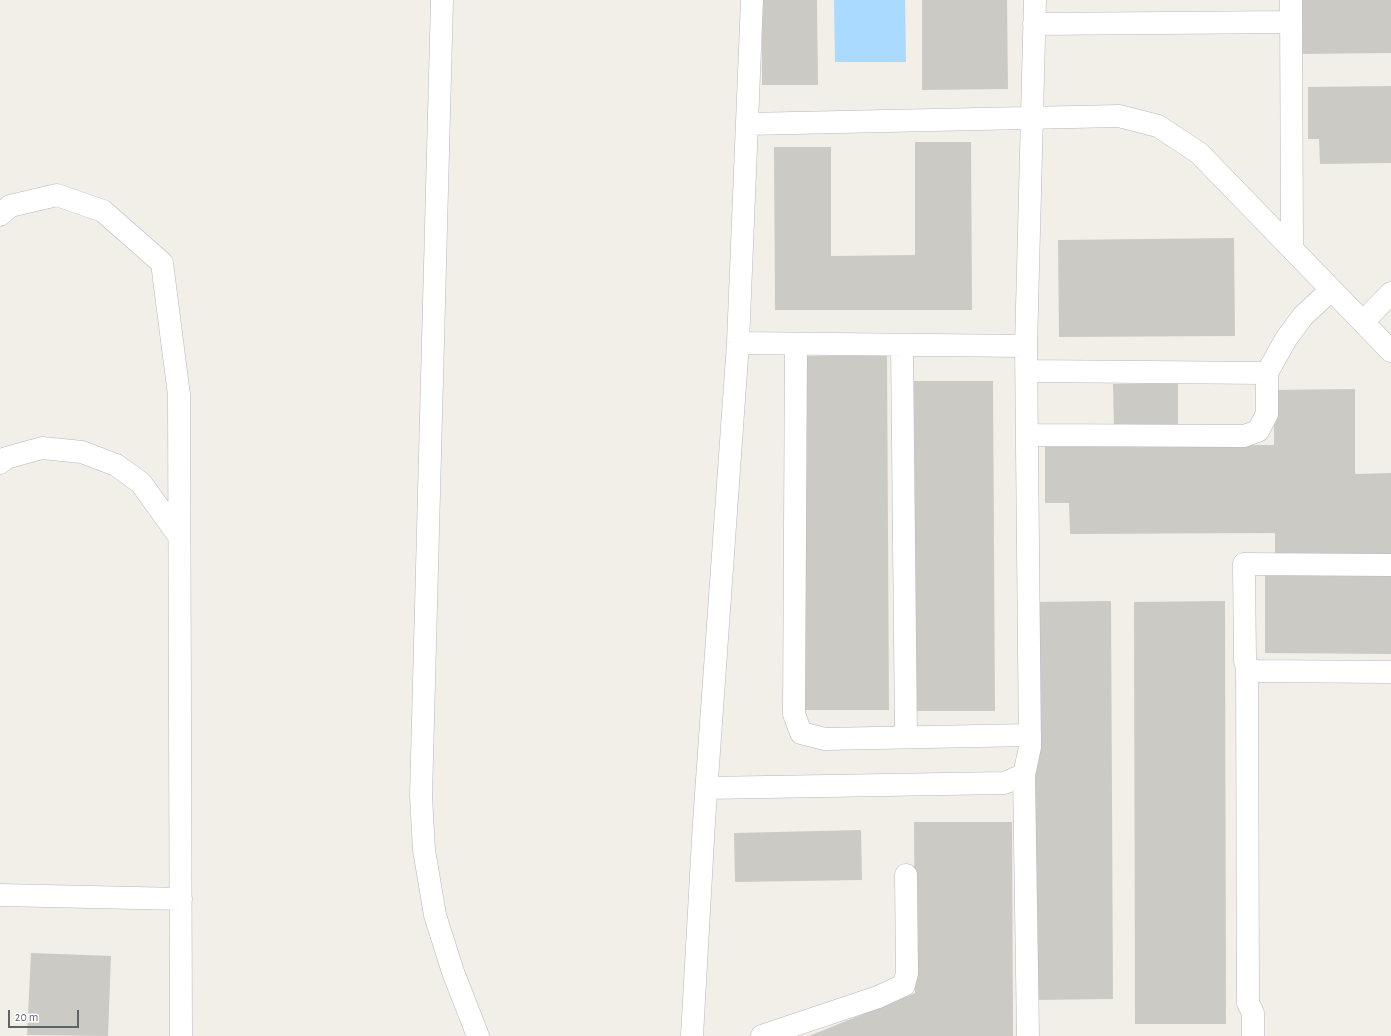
<!DOCTYPE html>
<html>
<head>
<meta charset="utf-8">
<style>
  body { margin:0 }
  #map { position:relative; width:1391px; height:1036px; overflow:hidden; background:#f1efe8; font-family:"Alegreya Sans",sans-serif }
  canvas { display:block }
  .scale { position:absolute; left:8px; top:1010px; width:71px; height:18px; box-sizing:border-box; border:2px solid #5f6368; border-top:0; padding-left:5px; font-size:12px; line-height:14px; white-space:nowrap; color:#5f6368; -webkit-text-stroke:3px #fff; paint-order:stroke }
</style>
</head>
<body>
<div id="map">
<canvas width="1391" height="1036"></canvas>
<div class="scale">20 m</div>
</div>
<script>
const ctx = document.querySelector('canvas').getContext('2d');
ctx.lineJoin = 'round';
function fillPath(path, color) {
  ctx.fillStyle = color;
  ctx.fill(path, 'evenodd');
}
function shape(rows) {
  const path = new Path2D();
  for (const r of rows) {
    path.moveTo(r[0], r[1]);
    for (let i = 2; i < r.length; i += 2) path.lineTo(r[i], r[i + 1]);
  }
  return path;
}
function stroke(path, color, width, dash) {
  ctx.strokeStyle = color;
  ctx.lineWidth = width;
  ctx.lineCap = dash ? 'butt' : 'round';
  ctx.setLineDash(dash || []);
  ctx.stroke(path);
}
const water = shape([
  [834,0,905,0,906,62,835,62]
]);
const building = shape([
  [762,0,817,0,818,85,762,85],
  [922,0,1007,0,1008,89,922,90],
  [1300,0,1391,0,1391,53,1300,54],
  [1391,86,1391,163,1320,164,1319,139,1308,139,1308,87],
  [915,142,971,142,972,310,775,310,774,147,831,147,831,256,915,255],
  [1234,238,1235,336,1059,337,1058,240],
  [887,355,889,710,805,710,803,356],
  [914,381,993,381,995,711,915,711],
  [1178,383,1178,431,1114,431,1113,384],
  [1355,389,1355,474,1391,473,1391,554,1275,554,1275,533,1070,534,1069,503,1045,503,1045,446,1274,445,1274,390],
  [1265,573,1391,574,1391,654,1265,653],
  [1111,601,1113,999,1034,1000,1032,602],
  [1225,601,1226,1024,1135,1024,1134,602],
  [914,822,1012,822,1013,1036,809,1036,915,993],
  [861,830,862,880,735,882,734,833],
  [31,953,111,956,108,1036,27,1035]
]);
const minor = shape([
  [442,0,421,796,424,850,435,915,453,972,478,1036],
  [1291,0,1292,249],
  [1034,24,1291,22],
  [747,124,1119,116,1158,126,1199,153,1391,351],
  [0,215,10,206,57,195,103,211,162,263,179,395,181,1036],
  [1363,322,1391,293],
  [738,343,1026,346],
  [796,344,794,714,801,733,825,739,1030,735],
  [902,345,906,736],
  [1027,371,1267,373],
  [1028,435,1244,436,1258,431,1267,414,1267,373,1286,339,1303,316,1331,290],
  [0,463,6,458,42,448,82,452,116,465,141,483,179,536],
  [1247,668,1256,671,1391,672],
  [1024,775,1028,1036],
  [707,788,1004,783,1024,775,1030,747,1026,346,1035,0],
  [0,895,181,899],
  [692,1036,704,822,738,343,752,0],
  [762,1036,878,997,904,985,907,973,906,875],
  [1253,1036,1253,1013,1248,1003,1247,668,1245,661,1244,564,1391,565]
]);
fillPath(water, '#aadaff');
fillPath(building, '#cccac5');
stroke(minor, '#b5b8bc', 23);
stroke(minor, '#fff', 22);
</script>
</body>
</html>
